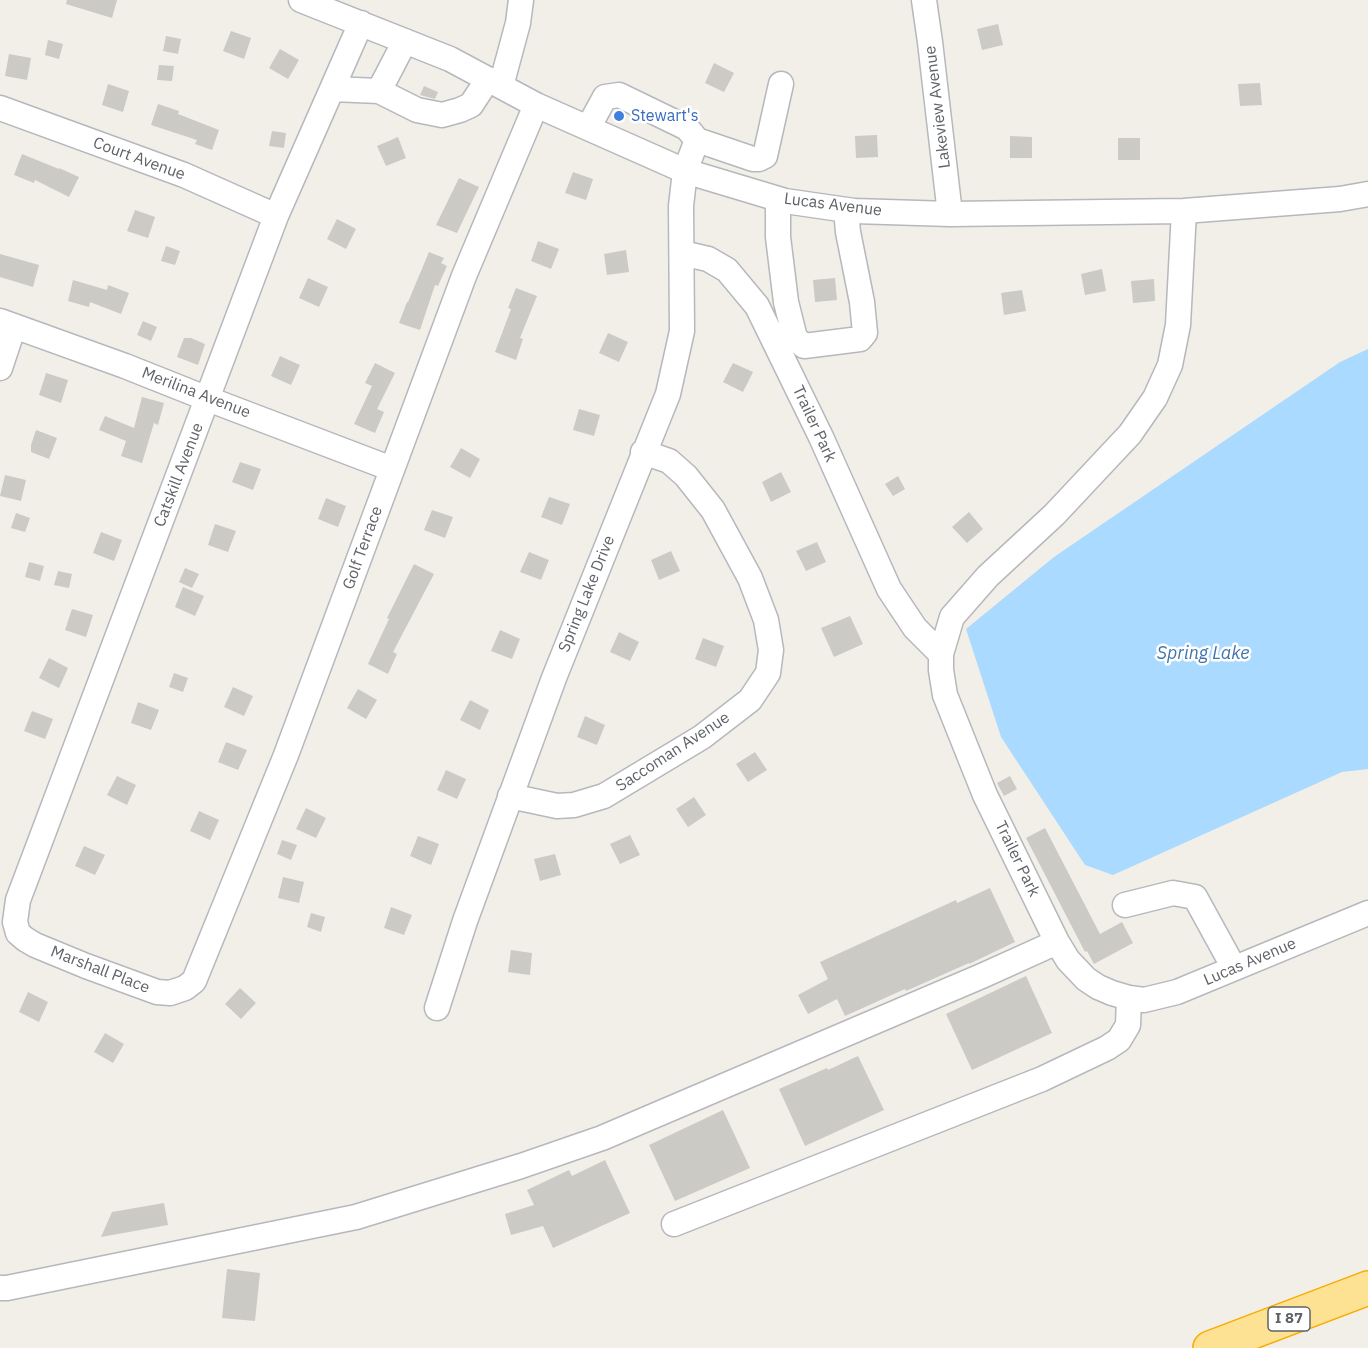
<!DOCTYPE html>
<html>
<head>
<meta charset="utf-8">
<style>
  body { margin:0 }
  canvas { display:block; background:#f1efe8 }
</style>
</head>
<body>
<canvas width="1368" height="1348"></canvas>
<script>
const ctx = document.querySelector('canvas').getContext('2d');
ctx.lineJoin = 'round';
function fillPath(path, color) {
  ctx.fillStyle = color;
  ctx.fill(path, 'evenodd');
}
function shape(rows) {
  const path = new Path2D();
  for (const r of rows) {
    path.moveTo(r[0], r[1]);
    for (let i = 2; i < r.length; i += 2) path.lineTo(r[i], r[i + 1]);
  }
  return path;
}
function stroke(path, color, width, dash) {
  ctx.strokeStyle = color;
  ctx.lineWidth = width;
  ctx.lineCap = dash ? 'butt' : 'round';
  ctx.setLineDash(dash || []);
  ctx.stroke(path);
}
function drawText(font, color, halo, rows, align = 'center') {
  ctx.font = font + ' "IBM Plex Sans",sans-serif';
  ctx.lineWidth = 5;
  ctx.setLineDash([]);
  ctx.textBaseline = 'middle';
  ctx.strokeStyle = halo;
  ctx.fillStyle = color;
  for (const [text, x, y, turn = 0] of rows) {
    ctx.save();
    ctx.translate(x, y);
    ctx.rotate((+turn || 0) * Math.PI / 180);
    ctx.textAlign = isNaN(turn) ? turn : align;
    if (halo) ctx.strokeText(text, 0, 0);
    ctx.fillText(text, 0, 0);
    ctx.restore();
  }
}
const water = shape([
  [1368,349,1368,769,1342,772,1113,875,1085,865,1001,737,966,629,1054,557,1340,362]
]);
const building = shape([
  [67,0,117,0,112,18,66,4],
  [998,24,1003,45,982,50,977,29],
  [231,31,251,38,244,59,223,51],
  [166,36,181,39,178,54,163,51],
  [48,40,63,44,59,59,45,55],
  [280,49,299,60,288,79,269,68],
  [9,54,31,58,27,80,5,76],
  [714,63,734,73,724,92,705,83],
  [159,65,174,66,172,81,157,80],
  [1260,83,1262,105,1240,106,1238,84],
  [108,84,129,91,123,112,102,105],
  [424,86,438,92,435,99,420,95],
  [158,104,179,111,178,114,219,130,212,150,195,144,197,140,151,125],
  [272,131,286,133,284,148,269,146],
  [877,135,878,157,856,158,855,136],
  [1010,136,1032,137,1032,158,1010,158],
  [398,137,406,158,386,166,377,146],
  [1118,138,1140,138,1140,160,1118,160],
  [22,154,59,169,59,168,79,177,69,197,35,180,34,183,14,175],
  [573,172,593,179,586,200,565,193],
  [459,178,479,187,457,233,436,225],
  [135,210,155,217,148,238,127,231],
  [337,219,356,229,346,249,327,239],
  [538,241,559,249,551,269,531,261],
  [166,246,180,251,175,265,161,261],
  [626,250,629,272,607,275,604,254],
  [429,252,444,258,441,263,447,266,438,286,435,285,420,330,399,323,407,302,408,302],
  [0,254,39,265,33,287,0,277],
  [1102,269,1106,291,1085,295,1081,274],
  [308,278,328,287,319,307,299,298],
  [835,278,837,300,815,302,813,280],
  [1154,279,1155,301,1133,303,1131,281],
  [73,280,107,290,108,285,129,293,121,314,90,302,89,307,68,301],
  [516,288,537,296,520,338,523,339,516,360,495,352,511,309,508,308],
  [1022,290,1026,311,1004,315,1001,293],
  [143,321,157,327,151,341,137,335],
  [608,333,628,342,619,362,599,353],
  [184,338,191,338,205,344,198,365,177,357],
  [280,356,300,365,291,385,271,376],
  [375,363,395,373,377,409,384,412,375,433,354,424,372,386,365,383],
  [733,363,753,372,743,392,723,382],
  [46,373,68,380,61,403,39,395],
  [142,397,164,403,158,425,154,423,142,463,121,456,126,441,99,430,105,416,134,428],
  [579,409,600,415,594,436,573,430],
  [36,430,57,438,49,459,31,452,31,445],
  [461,448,480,459,470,478,450,467],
  [240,462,261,469,253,490,232,482],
  [781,472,791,492,771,502,762,482],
  [5,475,26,480,21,501,0,496],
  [898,476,905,489,893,496,885,484],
  [549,497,570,504,562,525,541,517],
  [326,498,346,506,338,527,318,519],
  [432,510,453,517,445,538,424,530],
  [969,512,983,529,967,543,952,527],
  [16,513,30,518,25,532,11,528],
  [215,524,236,531,228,552,208,545],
  [101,532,122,540,114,561,93,553],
  [817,542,826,562,806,571,796,551],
  [671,551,680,571,659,580,651,560],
  [529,552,549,560,541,580,520,572],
  [29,562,44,566,40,581,25,577],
  [414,564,434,574,393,652,397,654,388,674,368,664,389,619,387,618],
  [185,568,199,574,192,588,179,582],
  [58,571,72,574,69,588,54,585],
  [183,587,204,596,195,616,175,607],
  [72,609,93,615,86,637,65,630],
  [850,616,863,644,834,657,821,628],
  [500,630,520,639,512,659,491,651],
  [619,632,639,642,630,661,610,652],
  [703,638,724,646,716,667,695,659],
  [49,658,68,668,59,688,39,678],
  [174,673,188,678,183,692,169,687],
  [233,687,253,696,244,716,224,707],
  [358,689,377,700,366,719,347,708],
  [470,700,489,710,480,730,460,720],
  [138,702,159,710,151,730,131,723],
  [32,711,53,719,45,739,24,731],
  [585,716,605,725,597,745,577,737],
  [226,742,247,750,238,770,218,762],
  [755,752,767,770,748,782,736,764],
  [446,770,466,779,457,799,437,790],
  [117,776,136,785,127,805,107,795],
  [1010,776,1017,789,1004,796,997,783],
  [694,797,706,815,688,827,676,809],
  [306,808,326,818,316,838,296,829],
  [199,811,219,820,210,840,190,831],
  [1045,828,1100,934,1122,922,1133,943,1094,964,1087,951,1085,952,1026,838],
  [630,835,640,855,620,864,610,844],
  [418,836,439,844,431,865,410,856],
  [282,840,297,845,291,860,277,854],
  [84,846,105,855,95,875,75,866],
  [555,854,561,875,540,881,534,859],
  [283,877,304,882,299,903,278,898],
  [990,888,1015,942,969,964,969,963,906,991,905,989,845,1016,837,999,808,1014,798,995,828,979,820,962,956,900,957,903],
  [391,907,412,915,404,935,384,928],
  [311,913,325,917,321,932,307,927],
  [511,950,532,953,530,975,508,972],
  [1026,976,1052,1033,972,1070,946,1014],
  [240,988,256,1003,241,1019,225,1004],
  [28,992,48,1002,39,1022,19,1012],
  [105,1033,124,1044,113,1063,94,1052],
  [858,1056,884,1110,805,1146,779,1089,827,1068,828,1070],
  [723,1110,750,1168,675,1201,649,1145],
  [605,1160,630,1213,553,1248,543,1226,511,1235,505,1214,534,1205,527,1190,569,1170,572,1176],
  [164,1203,168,1225,101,1237,112,1212],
  [227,1269,260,1273,255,1321,222,1318]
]);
const minor = shape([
  [301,0,450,59,536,105,685,171,785,201,854,211,950,214,1184,211,1340,199,1368,194],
  [924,0,930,42,950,214],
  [361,23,276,216,18,900,15,922,18,933,25,939,35,945,86,966,157,992,170,993,185,988,194,981,286,755,464,276,536,105],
  [501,86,518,23,521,0],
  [332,89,379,91,417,110,442,115,460,110,471,105,488,79],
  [379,91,405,41],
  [0,108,184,175,276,216],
  [697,140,753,159,759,159,765,156,781,84],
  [778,199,778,237,786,302,795,338,804,346,860,339,865,333,862,302,848,232,846,210],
  [682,253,708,259,727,270,757,306,821,437,889,589,915,628,941,654,941,670,945,695,985,795,1057,942,1068,960,1086,979,1098,987,1112,993,1129,998,1144,1000,1177,992,1368,913],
  [0,321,125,366,208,399,392,469],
  [0,368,14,326],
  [941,654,952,617,988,576,1054,515,1130,434,1155,398,1170,365,1178,325,1184,211],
  [510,796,557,806,574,805,604,796,702,737,750,700,768,673,771,650,766,620,750,578,713,510,686,476,669,461,643,452],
  [1125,905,1173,893,1195,897,1234,968],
  [437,1008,465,921,554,678,668,394,682,331,681,206,685,171,697,140,687,128,619,95,605,97,588,128],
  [674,1224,1042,1079,1107,1048,1119,1040,1128,1025,1129,998],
  [0,1288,7,1288,356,1217,521,1166,602,1138,984,975,1057,942]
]);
const highway = shape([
  [1210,1348,1368,1288]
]);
const markers = [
  [619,116,6,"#3f7fe0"]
];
const shields = [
  [1289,1319,42]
];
const shieldNames = [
  ["I 87",1289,1319]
];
const streetNames = [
  ["Lakeview Avenue",938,107,-97],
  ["Court Avenue",139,159,20],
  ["Lucas Avenue",833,205,7],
  ["Merilina Avenue",196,393,21],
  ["Trailer Park",814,424,65],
  ["Catskill Avenue",179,475,-69],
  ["Golf Terrace",363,548,-70],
  ["Spring Lake Drive",587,594,-68],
  ["Saccoman Avenue",673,752,-33],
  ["Trailer Park",1017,859,64],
  ["Lucas Avenue",1250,962,-23],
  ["Marshall Place",100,970,21]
];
const shopNames = [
  ["Stewart's",631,116]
];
const waterNames = [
  ["Spring Lake",1203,654]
];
fillPath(water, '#aadaff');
fillPath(building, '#cccac5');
stroke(minor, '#b5b8bc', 27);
stroke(highway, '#f9ab00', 36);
stroke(minor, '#fff', 24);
stroke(highway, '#fde293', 33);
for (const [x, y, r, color] of markers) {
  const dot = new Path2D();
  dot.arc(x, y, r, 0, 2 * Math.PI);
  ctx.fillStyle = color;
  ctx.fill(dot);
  stroke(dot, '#fff', 2);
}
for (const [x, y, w] of shields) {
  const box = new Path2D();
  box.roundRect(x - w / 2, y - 12, w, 24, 4.5);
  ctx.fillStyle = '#fff';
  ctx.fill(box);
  stroke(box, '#5f6368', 1.5);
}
drawText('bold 15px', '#5f6368', null, shieldNames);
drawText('16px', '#5f6368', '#fff', streetNames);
drawText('16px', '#366cbe', '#fff', shopNames, 'left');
drawText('italic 18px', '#4174aa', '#fff', waterNames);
</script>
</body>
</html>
